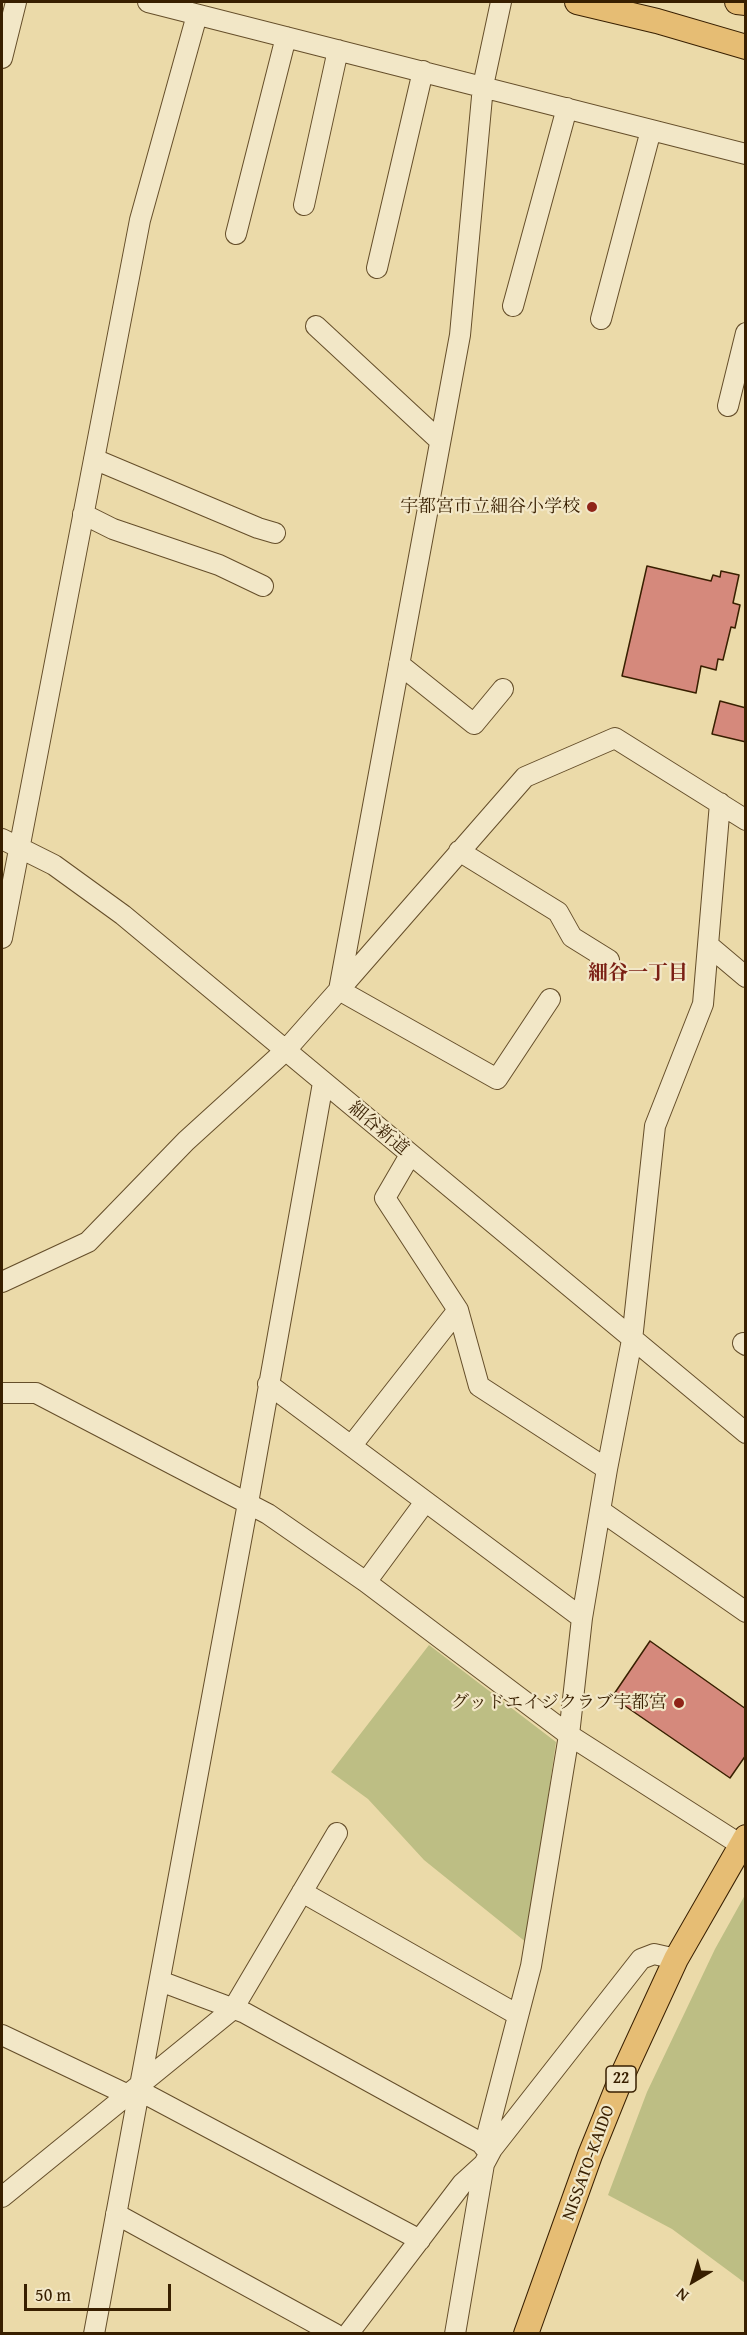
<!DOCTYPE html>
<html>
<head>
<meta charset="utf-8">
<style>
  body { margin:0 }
  #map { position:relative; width:747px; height:2335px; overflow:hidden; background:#ebdaa9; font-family:"Gentium Book Plus",serif }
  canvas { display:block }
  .frame { position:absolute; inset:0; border:3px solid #381f00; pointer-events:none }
  .north { position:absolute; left:663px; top:2251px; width:60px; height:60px; -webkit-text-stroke:4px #f2e7c7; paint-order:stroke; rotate:218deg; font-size:16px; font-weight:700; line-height:24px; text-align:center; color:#381f00 }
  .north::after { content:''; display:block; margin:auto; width:21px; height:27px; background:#381f00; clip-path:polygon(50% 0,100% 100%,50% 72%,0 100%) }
  .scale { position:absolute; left:24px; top:2284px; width:147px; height:27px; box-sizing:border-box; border:3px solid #381f00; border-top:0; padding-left:8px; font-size:18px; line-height:21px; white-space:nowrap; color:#381f00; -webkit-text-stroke:4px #f2e7c7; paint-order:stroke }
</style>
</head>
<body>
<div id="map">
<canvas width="747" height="2335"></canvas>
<div class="frame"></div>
<div class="north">N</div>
<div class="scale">50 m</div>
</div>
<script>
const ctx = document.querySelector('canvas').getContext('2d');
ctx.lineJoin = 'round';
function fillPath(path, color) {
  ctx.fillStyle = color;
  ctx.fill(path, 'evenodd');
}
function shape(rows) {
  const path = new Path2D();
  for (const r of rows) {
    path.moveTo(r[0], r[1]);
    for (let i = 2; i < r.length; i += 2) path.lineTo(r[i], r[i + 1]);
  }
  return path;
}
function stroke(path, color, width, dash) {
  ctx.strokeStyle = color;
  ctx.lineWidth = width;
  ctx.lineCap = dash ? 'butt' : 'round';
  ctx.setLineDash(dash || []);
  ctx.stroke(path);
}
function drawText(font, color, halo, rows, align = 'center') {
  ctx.font = font + ' "Gentium Book Plus","Noto Serif JP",serif';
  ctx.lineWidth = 4.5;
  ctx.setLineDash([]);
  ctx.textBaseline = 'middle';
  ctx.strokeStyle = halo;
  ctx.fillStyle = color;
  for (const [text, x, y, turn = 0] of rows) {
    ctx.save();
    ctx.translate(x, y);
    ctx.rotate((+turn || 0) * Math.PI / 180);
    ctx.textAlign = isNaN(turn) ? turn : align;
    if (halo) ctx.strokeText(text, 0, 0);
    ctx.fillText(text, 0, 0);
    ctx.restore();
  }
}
const green = shape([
  [429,1645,556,1742,527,1943,424,1860,368,1799,331,1772],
  [745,1895,745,2283,672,2229,608,2195,647,2092,715,1949]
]);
const building = shape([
  [647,566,711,581,713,575,720,577,721,571,739,575,733,603,740,605,735,628,731,627,723,660,718,659,716,670,701,666,696,693,622,676,647,566],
  [720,701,746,708,746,742,712,734,720,701],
  [650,1641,746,1709,746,1755,730,1778,612,1697,650,1641]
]);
const minor = shape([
  [148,2,746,154],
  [2,58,16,2],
  [304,205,338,50],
  [236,234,286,37],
  [377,268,423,71],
  [513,306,567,108],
  [601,319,651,130],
  [316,326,440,441],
  [728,406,746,333],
  [94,459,258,528,275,533],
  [83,514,113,529,219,565,263,586],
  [399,664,474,724,503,689],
  [2,839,54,865,123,915,746,1433],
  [459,851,558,912,572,937,609,960],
  [2,938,140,220,197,15],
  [708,945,746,977],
  [550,999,497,1079,339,990,525,777,615,738,746,820],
  [2,1282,88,1242,186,1141,285,1051,339,990,460,335,483,86,501,2],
  [458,1310,479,1386,607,1469],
  [743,1343,746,1345],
  [268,1384,582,1618],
  [2,1393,36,1393,268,1514,366,1582,569,1735,741,1845],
  [352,1445,458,1310,385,1198,410,1155],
  [601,1511,746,1612],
  [366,1582,425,1502],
  [302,1892,518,2015],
  [160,1981,245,2013,492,2149],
  [2,2035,126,2094],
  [138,2090,420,2240],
  [484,2147,531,1966,569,1735,582,1618,607,1469,632,1340,655,1126,703,1004,720,803],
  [2,2197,233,2009,337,1833],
  [116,2214,335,2334],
  [94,2334,248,1503,323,1083],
  [348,2334,462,2184,484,2164],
  [455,2334,484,2164,492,2149,641,1959,654,1954,676,1959]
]);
const major = shape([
  [577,2,657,21,746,47],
  [737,2,746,3],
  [526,2334,590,2155,622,2076,676,1959,746,1837]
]);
const markers = [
  [592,507,6,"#8f2418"],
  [679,1703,6,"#8f2418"]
];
const shields = [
  [621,2079,30]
];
const shieldNames = [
  ["22",621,2079]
];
const poiNames = [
  ["宇都宮市立細谷小学校",580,507],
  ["グッドエイジクラブ宇都宮",667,1703]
];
const streetNames = [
  ["細谷新道",378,1129,40],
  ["NISSATO-KAIDO",589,2163,-70]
];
const neighbourhoodNames = [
  ["細谷一丁目",638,974]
];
fillPath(green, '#bdbe84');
fillPath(building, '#d5897c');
stroke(building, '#381f00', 1.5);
stroke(minor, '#654e2a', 22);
stroke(major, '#381f00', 26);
stroke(minor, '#f2e7c7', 20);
stroke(major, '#e6bd74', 24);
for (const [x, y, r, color] of markers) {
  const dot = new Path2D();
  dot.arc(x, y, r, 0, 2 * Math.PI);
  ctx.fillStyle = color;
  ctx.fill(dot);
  stroke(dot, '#f2e7c7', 2);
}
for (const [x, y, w] of shields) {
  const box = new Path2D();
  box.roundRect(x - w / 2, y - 13, w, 26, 4.5);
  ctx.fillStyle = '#f2e7c7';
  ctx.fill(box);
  stroke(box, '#381f00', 1.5);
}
drawText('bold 16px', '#381f00', null, shieldNames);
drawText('18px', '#381f00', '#f2e7c7', poiNames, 'right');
drawText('18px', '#381f00', '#f2e7c7', streetNames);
drawText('bold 20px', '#7a1f14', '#f2e7c7', neighbourhoodNames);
</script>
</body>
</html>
